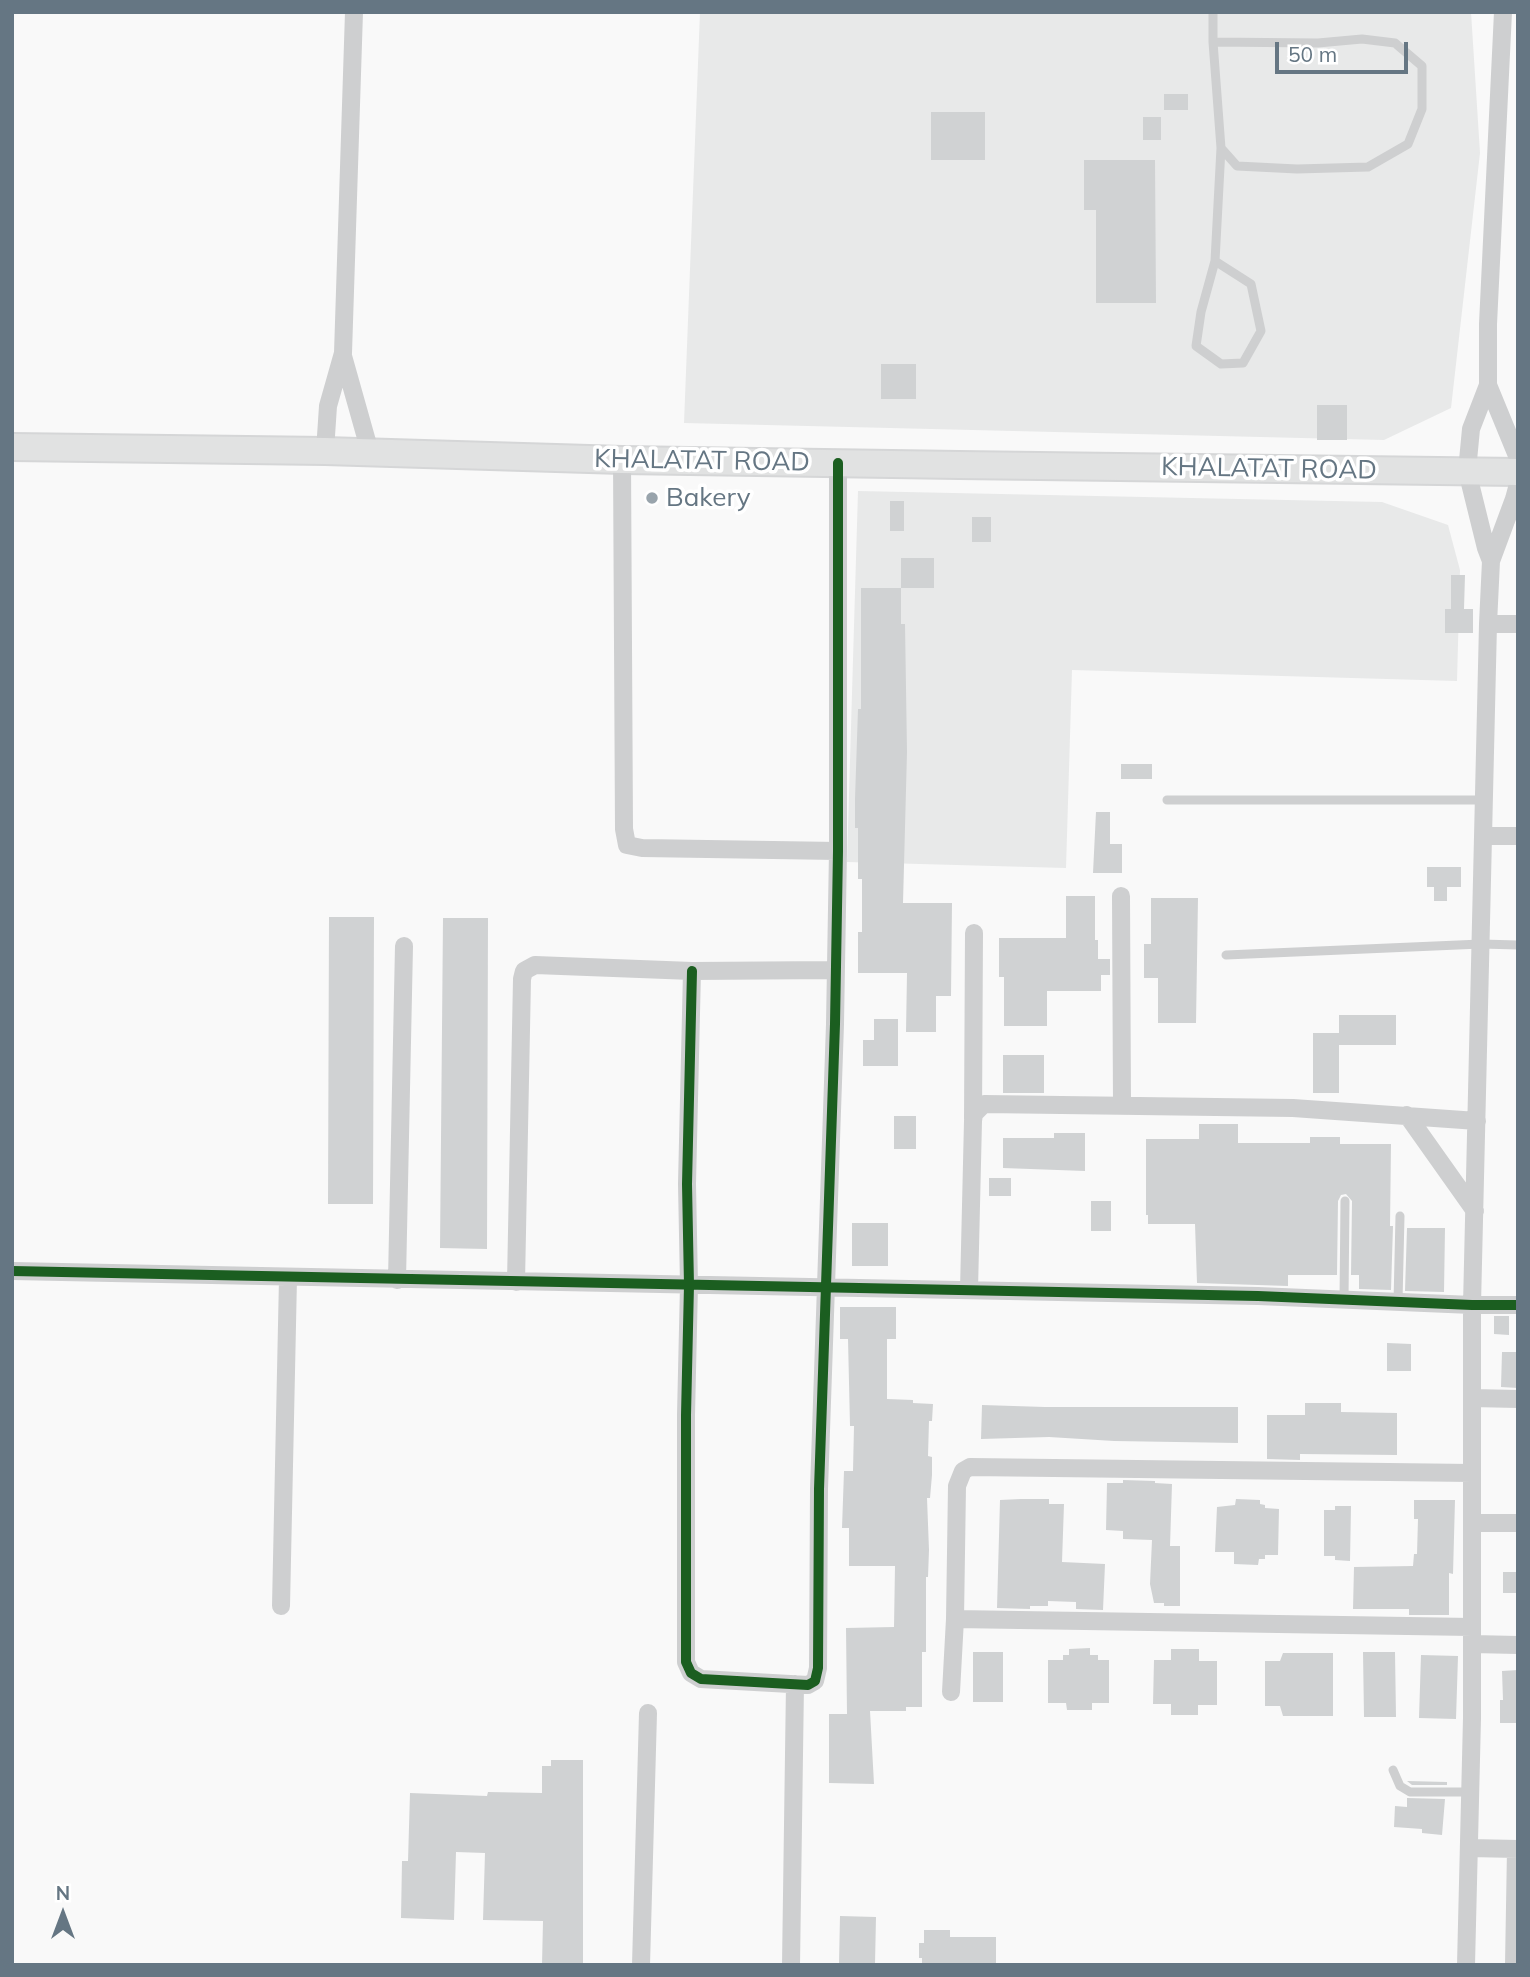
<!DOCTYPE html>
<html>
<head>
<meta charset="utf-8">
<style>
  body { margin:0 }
  #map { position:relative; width:1530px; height:1977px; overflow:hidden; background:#f9f9f9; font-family:Mulish,sans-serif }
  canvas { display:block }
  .frame { position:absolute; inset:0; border:14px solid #657683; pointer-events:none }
  .north { position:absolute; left:28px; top:1879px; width:70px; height:70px; -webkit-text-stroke:5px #fff; paint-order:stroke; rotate:0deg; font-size:19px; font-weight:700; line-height:28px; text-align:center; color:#657683 }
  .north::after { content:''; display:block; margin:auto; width:24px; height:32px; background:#657683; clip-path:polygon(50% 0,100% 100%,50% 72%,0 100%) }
  .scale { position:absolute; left:1275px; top:42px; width:133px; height:32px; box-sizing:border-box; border:4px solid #657683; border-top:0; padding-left:9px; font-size:21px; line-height:24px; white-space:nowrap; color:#657683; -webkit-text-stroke:5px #fff; paint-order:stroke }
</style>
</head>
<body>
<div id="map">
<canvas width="1530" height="1977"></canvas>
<div class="frame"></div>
<div class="north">N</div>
<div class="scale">50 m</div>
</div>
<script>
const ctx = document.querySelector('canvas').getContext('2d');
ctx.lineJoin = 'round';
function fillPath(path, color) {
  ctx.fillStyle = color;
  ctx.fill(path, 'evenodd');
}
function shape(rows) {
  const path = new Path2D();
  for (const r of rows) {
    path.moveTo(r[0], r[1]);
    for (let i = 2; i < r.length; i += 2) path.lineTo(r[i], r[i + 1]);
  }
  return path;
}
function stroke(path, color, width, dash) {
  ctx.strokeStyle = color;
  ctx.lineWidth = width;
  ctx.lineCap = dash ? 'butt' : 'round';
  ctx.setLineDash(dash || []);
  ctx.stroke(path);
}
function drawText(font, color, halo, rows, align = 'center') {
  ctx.font = font + ' Mulish,sans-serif';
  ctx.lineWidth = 7;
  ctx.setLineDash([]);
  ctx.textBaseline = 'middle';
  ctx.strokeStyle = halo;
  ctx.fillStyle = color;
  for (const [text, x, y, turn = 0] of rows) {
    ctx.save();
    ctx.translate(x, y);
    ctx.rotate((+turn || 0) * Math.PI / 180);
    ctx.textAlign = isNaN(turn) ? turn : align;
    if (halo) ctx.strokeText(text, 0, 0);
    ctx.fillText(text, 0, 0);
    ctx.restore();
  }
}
const built = shape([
  [700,12,1471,12,1480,153,1451,408,1384,440,684,423],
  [858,491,1382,502,1448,525,1460,570,1457,681,1072,670,1066,868,847,862]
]);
const building = shape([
  [1164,94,1188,94,1188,110,1164,110],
  [931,112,985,112,985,160,931,160],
  [1143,117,1161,117,1161,140,1143,140],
  [1084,160,1155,160,1156,303,1096,303,1096,210,1084,210],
  [881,364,916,364,916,399,881,399],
  [1317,405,1347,405,1347,440,1317,440],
  [890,501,904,501,904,531,890,531],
  [972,517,991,517,991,542,972,542],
  [901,558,934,558,934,588,901,588],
  [1451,575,1465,575,1464,609,1473,609,1473,633,1445,633,1445,609,1451,609],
  [861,588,901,588,901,624,905,624,907,752,903,903,952,903,951,996,936,996,936,1032,906,1032,907,973,858,973,858,932,862,932,862,879,858,879,858,828,855,828,855,799,858,709,861,709],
  [1121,764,1152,764,1152,779,1121,779],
  [1096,812,1110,812,1110,844,1122,844,1122,873,1093,873],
  [1427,867,1461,867,1461,887,1447,887,1447,901,1434,901,1434,887,1427,887],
  [1066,896,1095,896,1095,940,1098,940,1098,959,1110,959,1110,975,1101,975,1101,991,1047,991,1047,1026,1004,1026,1004,977,999,977,999,938,1066,938],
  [1151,898,1198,898,1196,1023,1158,1023,1158,978,1144,978,1144,944,1151,944],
  [329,917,374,917,373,1204,328,1204],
  [443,918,488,918,487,1249,440,1248],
  [1339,1015,1396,1015,1396,1045,1339,1045,1339,1093,1313,1093,1313,1033,1339,1033],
  [874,1019,898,1019,898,1066,863,1066,863,1040,874,1040],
  [1003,1055,1044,1055,1044,1093,1003,1093],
  [894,1116,916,1116,916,1149,894,1149],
  [1199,1124,1238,1124,1238,1143,1310,1143,1310,1137,1340,1137,1340,1144,1391,1144,1390,1226,1393,1226,1391,1290,1359,1289,1359,1275,1351,1275,1352,1201,1346,1194,1341,1195,1338,1201,1337,1275,1288,1275,1288,1286,1197,1283,1195,1224,1148,1224,1148,1215,1146,1215,1146,1139,1199,1139],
  [1054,1133,1085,1133,1085,1171,1003,1168,1003,1138,1054,1138],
  [989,1178,1011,1178,1011,1196,989,1196],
  [1091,1201,1111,1201,1111,1231,1091,1231],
  [852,1223,888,1223,888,1266,852,1266],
  [1407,1228,1445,1228,1444,1292,1405,1291],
  [840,1307,896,1307,896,1339,887,1339,887,1399,913,1400,913,1403,933,1404,932,1421,929,1421,928,1456,932,1457,932,1475,930,1498,927,1498,929,1550,928,1577,926,1577,926,1652,922,1652,922,1707,906,1707,906,1711,870,1711,874,1784,829,1783,829,1714,847,1714,846,1628,894,1627,895,1566,849,1566,849,1528,842,1528,844,1471,853,1471,854,1426,850,1426,848,1339,840,1339],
  [1494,1316,1509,1316,1509,1335,1494,1334],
  [1387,1343,1411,1344,1411,1371,1387,1371],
  [1502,1352,1518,1352,1518,1388,1501,1387],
  [1305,1403,1341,1403,1341,1412,1397,1413,1397,1455,1300,1454,1300,1460,1267,1459,1267,1415,1305,1415],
  [982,1405,1045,1407,1238,1407,1238,1443,1114,1441,1049,1437,981,1439],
  [1123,1480,1155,1481,1155,1483,1172,1484,1170,1546,1180,1546,1180,1606,1164,1606,1164,1603,1154,1603,1150,1584,1152,1540,1123,1539,1123,1531,1106,1530,1107,1483,1123,1483],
  [1021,1499,1049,1499,1049,1504,1064,1504,1062,1562,1105,1564,1103,1610,1076,1609,1076,1602,1048,1601,1048,1606,1030,1606,1030,1609,997,1608,1000,1500],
  [1236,1499,1260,1500,1260,1504,1265,1505,1265,1508,1279,1509,1278,1555,1265,1555,1265,1559,1259,1559,1258,1565,1234,1564,1234,1552,1215,1552,1217,1507,1235,1505],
  [1414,1500,1455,1500,1453,1574,1449,1573,1449,1615,1409,1615,1409,1609,1353,1609,1354,1567,1413,1566,1414,1554,1417,1554,1418,1519,1414,1519],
  [1335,1506,1351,1506,1350,1561,1335,1560,1335,1556,1324,1556,1324,1510,1335,1510],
  [1503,1572,1518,1572,1518,1593,1503,1593],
  [1090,1648,1090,1655,1098,1655,1098,1660,1109,1660,1109,1703,1092,1703,1092,1710,1067,1710,1066,1703,1048,1703,1048,1660,1063,1660,1063,1655,1069,1655,1069,1649],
  [1171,1649,1199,1649,1199,1661,1217,1661,1217,1705,1198,1705,1198,1715,1171,1715,1171,1704,1153,1704,1154,1660,1171,1660],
  [973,1652,1003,1652,1003,1702,973,1702],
  [1363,1652,1395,1652,1396,1717,1364,1717],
  [1283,1653,1333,1653,1333,1716,1283,1716,1280,1706,1265,1706,1265,1661,1280,1661],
  [1421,1655,1458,1656,1456,1719,1419,1718],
  [1518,1670,1518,1723,1500,1723,1500,1700,1503,1700,1502,1671],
  [551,1760,583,1760,583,1965,542,1965,543,1921,483,1920,485,1853,456,1852,454,1920,401,1918,402,1861,408,1861,410,1793,487,1796,488,1792,542,1793,542,1766,551,1766],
  [1407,1781,1447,1782,1447,1785,1412,1785],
  [1407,1798,1445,1799,1442,1835,1422,1833,1422,1829,1394,1827,1395,1806,1407,1807],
  [840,1916,876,1917,875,1964,839,1964],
  [924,1930,950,1930,950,1937,996,1937,996,1965,922,1965,922,1958,919,1958,919,1943,924,1943]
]);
const service = shape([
  [1213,12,1213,42,1221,148,1237,166,1297,169,1368,167,1408,144,1422,109,1422,66,1395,43,1362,39,1318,43,1213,42],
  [1215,261,1251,284,1261,331,1243,363,1221,364,1196,346,1201,312,1215,261,1221,148],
  [1167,800,1484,800],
  [1226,955,1481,944,1518,945],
  [1344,1300,1345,1201],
  [1398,1302,1400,1216],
  [1393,1770,1400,1786,1410,1792,1470,1792]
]);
const minor = shape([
  [343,356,370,452],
  [1488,385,1518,458],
  [325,451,328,406,343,353,354,12],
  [622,460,624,829,627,845,642,848,838,851],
  [1491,561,1486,548,1467,471,1471,429,1488,385,1488,324,1503,12],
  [1488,624,1518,624],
  [1483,836,1518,836],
  [1121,896,1122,1105],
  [692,971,687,1184,689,1285,686,1415,686,1662,691,1673,701,1679,808,1685,815,1681,818,1668,819,1489,835,1024,838,851,838,463],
  [1407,1115,1475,1211],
  [973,1119,974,933],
  [12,1271,1258,1296,1472,1305,1518,1305],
  [397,1280,404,946],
  [516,1282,522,979,524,971,535,965,692,971,835,970],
  [969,1290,973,1121,974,1114,984,1104,1293,1108,1477,1121],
  [1472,1398,1518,1399],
  [1472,1523,1518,1523],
  [281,1606,288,1278],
  [955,1619,1472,1627],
  [1472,1644,1518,1645],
  [951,1692,955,1619,957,1486,963,1471,970,1467,1472,1473],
  [1469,1848,1518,1849],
  [641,1965,648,1713],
  [791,1965,795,1684],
  [1466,1965,1472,1718,1472,1305,1488,624,1491,561,1514,499,1518,484],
  [1514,1965,1516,1849]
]);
const primary = shape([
  [12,447,325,451,622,460,959,465,1518,472]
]);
const cycleway = shape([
  [692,971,687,1184,689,1285,686,1415,686,1662,691,1673,701,1679,808,1685,815,1681,818,1668,819,1489,835,1024,838,851,838,463],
  [12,1271,1258,1296,1472,1305,1518,1305]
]);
const markers = [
  [652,498,7,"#99a4ac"]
];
const streetNames = [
  ["KHALATAT ROAD",702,461,1],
  ["KHALATAT ROAD",1269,469,1]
];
const poiNames = [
  ["Bakery",666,498]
];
fillPath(built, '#e8e9e9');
fillPath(building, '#d0d2d3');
stroke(primary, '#d5d6d7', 30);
stroke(service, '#cecfd0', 9);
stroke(minor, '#cecfd0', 18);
stroke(primary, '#e1e2e2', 26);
stroke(cycleway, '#1b5e20', 10);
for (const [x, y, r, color] of markers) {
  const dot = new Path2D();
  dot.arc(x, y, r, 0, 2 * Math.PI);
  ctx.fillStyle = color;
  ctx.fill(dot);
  stroke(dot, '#fff', 2.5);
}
drawText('26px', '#657683', '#fff', streetNames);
drawText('26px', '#657683', '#fff', poiNames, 'left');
</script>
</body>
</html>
